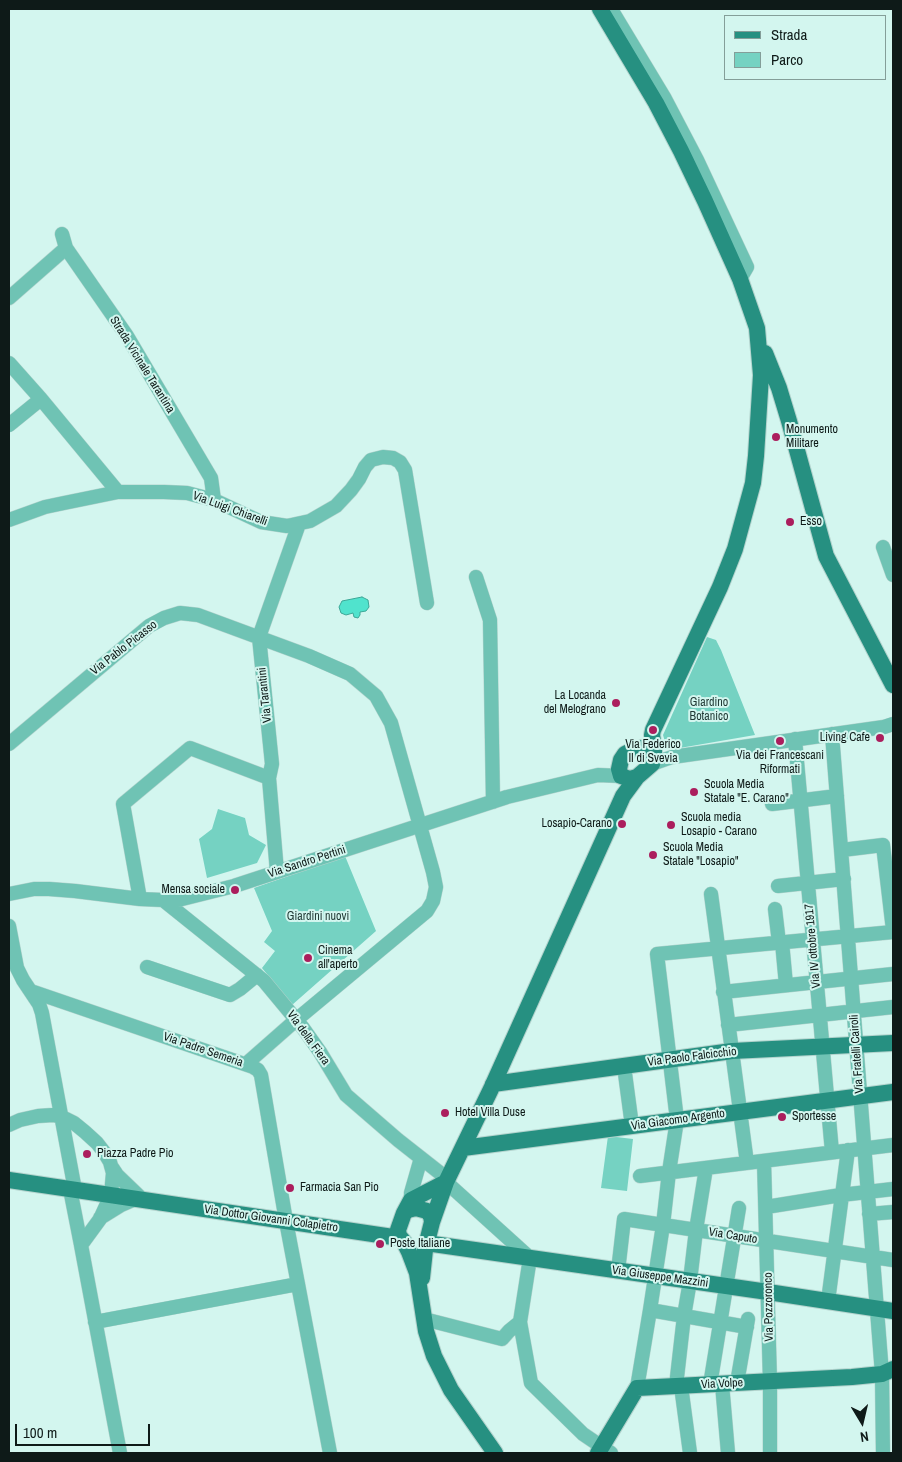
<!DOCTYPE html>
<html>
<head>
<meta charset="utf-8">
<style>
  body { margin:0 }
  #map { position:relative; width:902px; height:1462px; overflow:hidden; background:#d3f6ef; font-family:"Archivo Narrow",sans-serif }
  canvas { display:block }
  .frame { position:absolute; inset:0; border:10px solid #0e1a18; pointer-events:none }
  .legend { position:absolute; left:724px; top:15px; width:162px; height:65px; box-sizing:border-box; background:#d3f6ef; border:1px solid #849e99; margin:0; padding:6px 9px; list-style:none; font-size:15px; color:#0e1a18 }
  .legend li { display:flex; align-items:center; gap:10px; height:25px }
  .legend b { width:25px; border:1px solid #849e99 }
  .north { position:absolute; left:837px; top:1397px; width:50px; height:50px; -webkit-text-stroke:4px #d3f6ef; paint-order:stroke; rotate:171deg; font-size:14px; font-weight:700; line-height:20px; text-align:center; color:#0e1a18 }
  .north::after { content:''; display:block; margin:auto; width:18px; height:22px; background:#0e1a18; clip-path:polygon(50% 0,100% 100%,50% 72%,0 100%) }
  .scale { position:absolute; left:15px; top:1424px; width:135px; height:22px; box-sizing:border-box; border:2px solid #0e1a18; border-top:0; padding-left:6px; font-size:15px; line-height:18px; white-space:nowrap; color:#0e1a18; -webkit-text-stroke:4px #d3f6ef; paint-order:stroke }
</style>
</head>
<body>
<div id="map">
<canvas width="902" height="1462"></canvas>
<div class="frame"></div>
<ul class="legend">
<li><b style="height:6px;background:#269081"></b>Strada</li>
<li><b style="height:14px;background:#75d2c2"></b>Parco</li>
</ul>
<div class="north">N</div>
<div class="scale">100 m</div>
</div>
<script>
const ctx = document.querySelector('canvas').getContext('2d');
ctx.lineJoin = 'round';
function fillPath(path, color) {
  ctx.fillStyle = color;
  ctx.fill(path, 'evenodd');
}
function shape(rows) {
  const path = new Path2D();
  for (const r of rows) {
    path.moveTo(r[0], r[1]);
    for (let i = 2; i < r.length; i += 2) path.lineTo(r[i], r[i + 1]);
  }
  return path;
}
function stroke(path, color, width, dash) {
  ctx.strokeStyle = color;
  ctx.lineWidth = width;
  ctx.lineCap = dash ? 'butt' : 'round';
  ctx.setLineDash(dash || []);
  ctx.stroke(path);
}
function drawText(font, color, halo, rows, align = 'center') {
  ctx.font = font + ' "Archivo Narrow",sans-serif';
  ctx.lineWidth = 4;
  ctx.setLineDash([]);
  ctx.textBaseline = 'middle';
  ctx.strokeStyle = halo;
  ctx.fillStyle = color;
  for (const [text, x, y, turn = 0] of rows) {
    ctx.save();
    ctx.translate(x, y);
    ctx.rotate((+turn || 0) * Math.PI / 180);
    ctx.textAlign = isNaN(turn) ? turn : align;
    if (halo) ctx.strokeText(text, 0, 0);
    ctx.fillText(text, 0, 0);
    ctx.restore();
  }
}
const green = shape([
  [707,637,716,640,721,650,755,735,674,749,666,745,663,735],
  [218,809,245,818,249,835,266,845,257,863,207,878,199,839,212,829],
  [345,856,376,931,292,1005,262,968,275,951,264,942,272,931,254,888],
  [608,1136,633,1139,627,1191,601,1188]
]);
const water = shape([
  [362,597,368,600,369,607,366,611,360,612,360,615,358,618,354,617,353,613,346,615,341,613,339,607,342,601,362,597]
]);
const minor = shape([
  [611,9,664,97,697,160,747,267,740,279],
  [62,234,66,248,127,336,211,478,214,500],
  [9,298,66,248],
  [9,363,41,399,118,492],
  [9,425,41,399],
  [9,520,45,507,64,503,118,492,164,492,187,493,214,500,261,522,287,526,310,521,336,506,351,490,359,479,365,467,371,460,383,457,393,458,400,462,405,470,427,603],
  [883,547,893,575],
  [476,577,490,620,493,802],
  [832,734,882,1374,883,1453],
  [795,739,832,1152],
  [9,744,149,626,164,618,180,613,198,615,309,656,350,674,376,696,391,723,433,872,436,887,433,901,427,911,296,1020,246,1064],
  [652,764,672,757,884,727,893,724],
  [772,804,837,796],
  [842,850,883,845,893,930],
  [277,872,269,778,272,764,259,637,299,524],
  [778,886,844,879],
  [9,894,34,889,49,889,75,891,140,899,163,900,182,899,234,886,507,797,598,775,621,776],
  [711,894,747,1163],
  [140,899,123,804,190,748,269,778],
  [163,900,264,981,303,1028,320,1052,346,1095,398,1140,440,1173,446,1182,530,1258,520,1322,531,1383,583,1434,611,1453],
  [775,909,779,943],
  [9,926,17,968,23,980,39,1004,42,1013,75,1190],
  [782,942,786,985],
  [147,967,230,995,240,989,257,975],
  [31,991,253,1067,258,1070,261,1075,286,1221,330,1453],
  [723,992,893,974],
  [728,1025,893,1007],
  [624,1066,632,1126],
  [9,1125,20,1120,38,1116,53,1115,62,1117,74,1123,85,1132,97,1143,104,1152,110,1162,113,1173,111,1195,100,1219,81,1245,70,1189],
  [764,1161,770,1382,770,1453],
  [111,1166,117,1175,143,1200],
  [640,1176,893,1145],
  [411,1200,411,1193,421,1158],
  [766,1207,841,1195,893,1189],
  [869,1214,893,1212],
  [100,1218,121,1205,135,1199],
  [81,1245,120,1453],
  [618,1271,624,1219,893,1260],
  [828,1301,848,1150],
  [650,1310,747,1327],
  [424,1319,502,1339,509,1331,520,1322],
  [95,1322,298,1284],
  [737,1383,748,1319],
  [722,1384,728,1453],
  [710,1385,739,1208],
  [676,1386,684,1316,690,1281,696,1230,706,1168],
  [681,1386,690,1453],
  [637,1388,650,1310,663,1225,669,1172,677,1120,657,954,893,932]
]);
const major = shape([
  [600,9,656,103,681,151,705,201,740,279,757,328,761,375,756,456,753,483,735,549,720,587,653,730,652,735,654,748,654,756,652,764,637,777,630,779,621,776,619,769,621,760,625,754,633,750,646,747,654,748],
  [765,353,779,388,789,421,826,556,893,685],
  [493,1084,732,1051,893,1043],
  [463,1148,893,1092],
  [9,1180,393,1237,399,1236],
  [404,1213,411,1200,446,1182],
  [432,1222,446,1182,491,1089,623,796,637,777],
  [405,1243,399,1236,398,1230,404,1213,408,1210,416,1208,427,1211,431,1216,432,1222,425,1250,422,1278],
  [426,1243,768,1292,893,1311],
  [405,1244,409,1252,417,1273,426,1331,434,1356,451,1390,495,1453],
  [598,1453,637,1388,852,1377,882,1374,893,1369]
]);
const markers = [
  [776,437,5,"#ab1e5d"],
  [790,522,5,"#ab1e5d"],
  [616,703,5,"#ab1e5d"],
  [653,730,5,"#ab1e5d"],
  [880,738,5,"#ab1e5d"],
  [780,741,5,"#ab1e5d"],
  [694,792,5,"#ab1e5d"],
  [622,824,5,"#ab1e5d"],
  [671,825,5,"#ab1e5d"],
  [653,855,5,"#ab1e5d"],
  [235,890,5,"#ab1e5d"],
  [308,958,5,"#ab1e5d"],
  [445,1113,5,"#ab1e5d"],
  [782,1117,5,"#ab1e5d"],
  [87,1154,5,"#ab1e5d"],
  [290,1188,5,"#ab1e5d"],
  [380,1244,5,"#ab1e5d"]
];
const streetNames = [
  ["Strada Vicinale Tarantina",142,365,58],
  ["Via Luigi Chiarelli",230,509,20],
  ["Via Pablo Picasso",124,648,-38],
  ["Via Tarantini",265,695,-96],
  ["Via Sandro Pertini",307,862,-18],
  ["Via IV ottobre 1917",813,946,-95],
  ["Via della Fiera",308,1038,54],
  ["Via Padre Semeria",203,1050,19],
  ["Via Fratelli Cairoli",857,1054,-94],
  ["Via Paolo Falcicchio",692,1057,-7],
  ["Via Giacomo Argento",678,1120,-8],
  ["Via Dottor Giovanni Colapietro",271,1219,8],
  ["Via Caputo",733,1236,9],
  ["Via Giuseppe Mazzini",660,1277,8],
  ["Via Pozzoronco",769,1307,-91],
  ["Via Volpe",722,1384,-3]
];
const poiNames = [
  ["Monumento",786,430],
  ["Militare",786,444],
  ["Esso",800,522],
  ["La Locanda",606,696,"right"],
  ["del Melograno",606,710,"right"],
  ["Living Cafe",870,738,"right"],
  ["Via Federico",653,745,"center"],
  ["II di Svevia",653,759,"center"],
  ["Via dei Francescani",780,756,"center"],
  ["Riformati",780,770,"center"],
  ["Scuola Media",704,785],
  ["Statale \"E. Carano\"",704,799],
  ["Scuola media",681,818],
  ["Losapio - Carano",681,832],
  ["Losapio-Carano",612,824,"right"],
  ["Scuola Media",663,848],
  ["Statale \"Losapio\"",663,862],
  ["Mensa sociale",225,890,"right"],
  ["Cinema",318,951],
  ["all'aperto",318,965],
  ["Hotel Villa Duse",455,1113],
  ["Sportesse",792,1117],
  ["Piazza Padre Pio",97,1154],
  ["Farmacia San Pio",300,1188],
  ["Poste Italiane",390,1244]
];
const parkNames = [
  ["Giardino",709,703],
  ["Botanico",709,717],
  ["Giardini nuovi",318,917]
];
fillPath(green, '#75d2c2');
fillPath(water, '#50e3cd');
stroke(water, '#3ca797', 1);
stroke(minor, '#b3d3cd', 15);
stroke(major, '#b3d3cd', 18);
stroke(minor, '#6fc3b4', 14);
stroke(major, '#269081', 16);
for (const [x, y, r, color] of markers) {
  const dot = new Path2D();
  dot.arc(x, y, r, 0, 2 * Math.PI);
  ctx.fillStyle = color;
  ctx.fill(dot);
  stroke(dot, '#d3f6ef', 2);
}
drawText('12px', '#0e1a18', '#d3f6ef', streetNames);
drawText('12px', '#0e1a18', '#d3f6ef', poiNames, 'left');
drawText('12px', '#1f3733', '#d3f6ef', parkNames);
</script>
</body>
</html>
